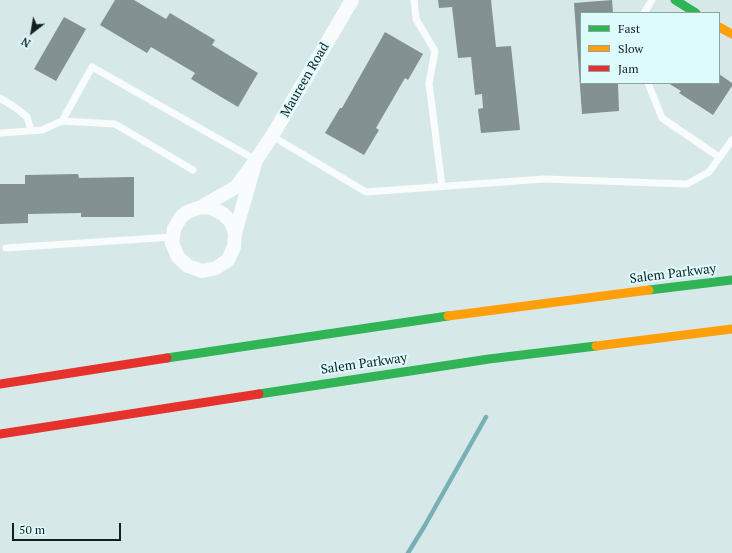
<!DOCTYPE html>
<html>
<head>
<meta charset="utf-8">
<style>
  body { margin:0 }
  #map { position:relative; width:732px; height:553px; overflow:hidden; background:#d7e8e9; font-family:"PT Serif",serif }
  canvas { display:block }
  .legend { position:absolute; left:580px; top:12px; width:140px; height:72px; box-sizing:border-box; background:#ddfbfd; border:1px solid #8da3a5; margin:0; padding:5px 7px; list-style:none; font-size:12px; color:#141f20 }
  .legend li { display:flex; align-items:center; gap:8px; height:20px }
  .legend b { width:20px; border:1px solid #8da3a5 }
  .north { position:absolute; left:12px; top:12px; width:40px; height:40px; -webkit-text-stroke:3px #ddfbfd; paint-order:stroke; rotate:211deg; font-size:11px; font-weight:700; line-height:16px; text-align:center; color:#141f20 }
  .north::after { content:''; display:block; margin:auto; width:14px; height:18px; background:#141f20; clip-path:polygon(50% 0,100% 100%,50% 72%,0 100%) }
  .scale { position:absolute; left:12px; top:523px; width:109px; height:18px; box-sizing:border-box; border:2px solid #141f20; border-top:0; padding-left:5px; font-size:12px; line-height:14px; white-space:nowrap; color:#141f20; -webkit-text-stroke:3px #ddfbfd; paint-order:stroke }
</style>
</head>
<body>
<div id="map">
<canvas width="732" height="553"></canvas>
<ul class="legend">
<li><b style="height:5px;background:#30b455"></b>Fast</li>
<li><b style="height:5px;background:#ff9f0a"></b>Slow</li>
<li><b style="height:5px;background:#e5322d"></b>Jam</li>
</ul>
<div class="north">N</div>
<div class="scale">50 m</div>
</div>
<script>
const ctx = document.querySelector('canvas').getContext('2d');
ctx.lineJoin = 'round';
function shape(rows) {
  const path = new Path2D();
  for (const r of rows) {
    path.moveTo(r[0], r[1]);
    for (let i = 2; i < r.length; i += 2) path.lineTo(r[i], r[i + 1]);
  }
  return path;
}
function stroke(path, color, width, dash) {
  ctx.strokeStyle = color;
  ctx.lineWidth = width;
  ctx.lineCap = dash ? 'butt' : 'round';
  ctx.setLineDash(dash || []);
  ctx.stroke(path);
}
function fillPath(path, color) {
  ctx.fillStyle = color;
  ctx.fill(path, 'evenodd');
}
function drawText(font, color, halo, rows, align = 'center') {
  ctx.font = font + ' "PT Serif",serif';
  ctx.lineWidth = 4;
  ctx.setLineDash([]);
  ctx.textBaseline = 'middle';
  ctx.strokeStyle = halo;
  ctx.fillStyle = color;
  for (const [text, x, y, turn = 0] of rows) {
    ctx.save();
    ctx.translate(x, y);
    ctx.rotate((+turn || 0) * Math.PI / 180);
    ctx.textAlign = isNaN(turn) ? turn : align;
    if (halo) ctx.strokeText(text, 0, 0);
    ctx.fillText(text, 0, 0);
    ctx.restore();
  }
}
const stream = shape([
  [408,553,424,527,486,417]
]);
const building = shape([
  [115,0,134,0,166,19,170,13,215,40,212,45,258,73,238,107,191,79,195,73,151,47,147,53,100,25],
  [438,0,491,0,496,47,511,46,520,130,481,133,478,109,483,108,482,94,475,95,471,57,458,58,452,7,439,8],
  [612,0,613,13,581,13,581,83,618,83,619,111,582,114,574,3],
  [64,17,86,29,56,81,34,69],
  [385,32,423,54,408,80,405,78,376,128,379,130,364,155,325,133,340,108,342,108],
  [719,74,732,83,732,86,713,115,679,93,681,91,668,83,719,83],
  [78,174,79,178,134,177,134,217,81,217,81,213,28,214,28,223,0,224,0,184,25,184,25,175]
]);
const lane = shape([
  [414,0,416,19,435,51,429,83,442,186],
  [644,13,652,0],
  [648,83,662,118,719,157],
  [0,98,16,108,27,117,31,130],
  [62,121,115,124,193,170],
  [0,133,42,130,62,121,92,67,256,160],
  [272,136,366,192,544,179,687,184,709,172,732,140],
  [6,248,173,237]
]);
const street = shape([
  [201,207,236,187,256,160,272,136,352,0],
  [235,233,231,222,223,214,212,208,201,207,187,212,181,217,174,229,172,243,178,257,188,266,202,271,216,268,228,260,234,247,235,233,256,160]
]);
const fast = shape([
  [675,0,696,13],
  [649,290,732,280],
  [167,358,448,316],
  [259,394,489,359,596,346]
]);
const slow = shape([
  [719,27,732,34],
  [448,316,649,290],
  [596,346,732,329]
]);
const jam = shape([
  [0,384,167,358],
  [0,434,259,394]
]);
const streetNames = [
  ["Maureen Road",305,80,-60],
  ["Salem Parkway",673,274,-7],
  ["Salem Parkway",364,364,-8]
];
stroke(stream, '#78b1b5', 4.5);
fillPath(building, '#849192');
stroke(lane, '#f9fcfc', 7);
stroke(street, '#f9fcfc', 14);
stroke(fast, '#30b455', 9);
stroke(slow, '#ff9f0a', 9);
stroke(jam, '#e5322d', 9);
drawText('13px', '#141f20', '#ddfbfd', streetNames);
</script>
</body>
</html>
